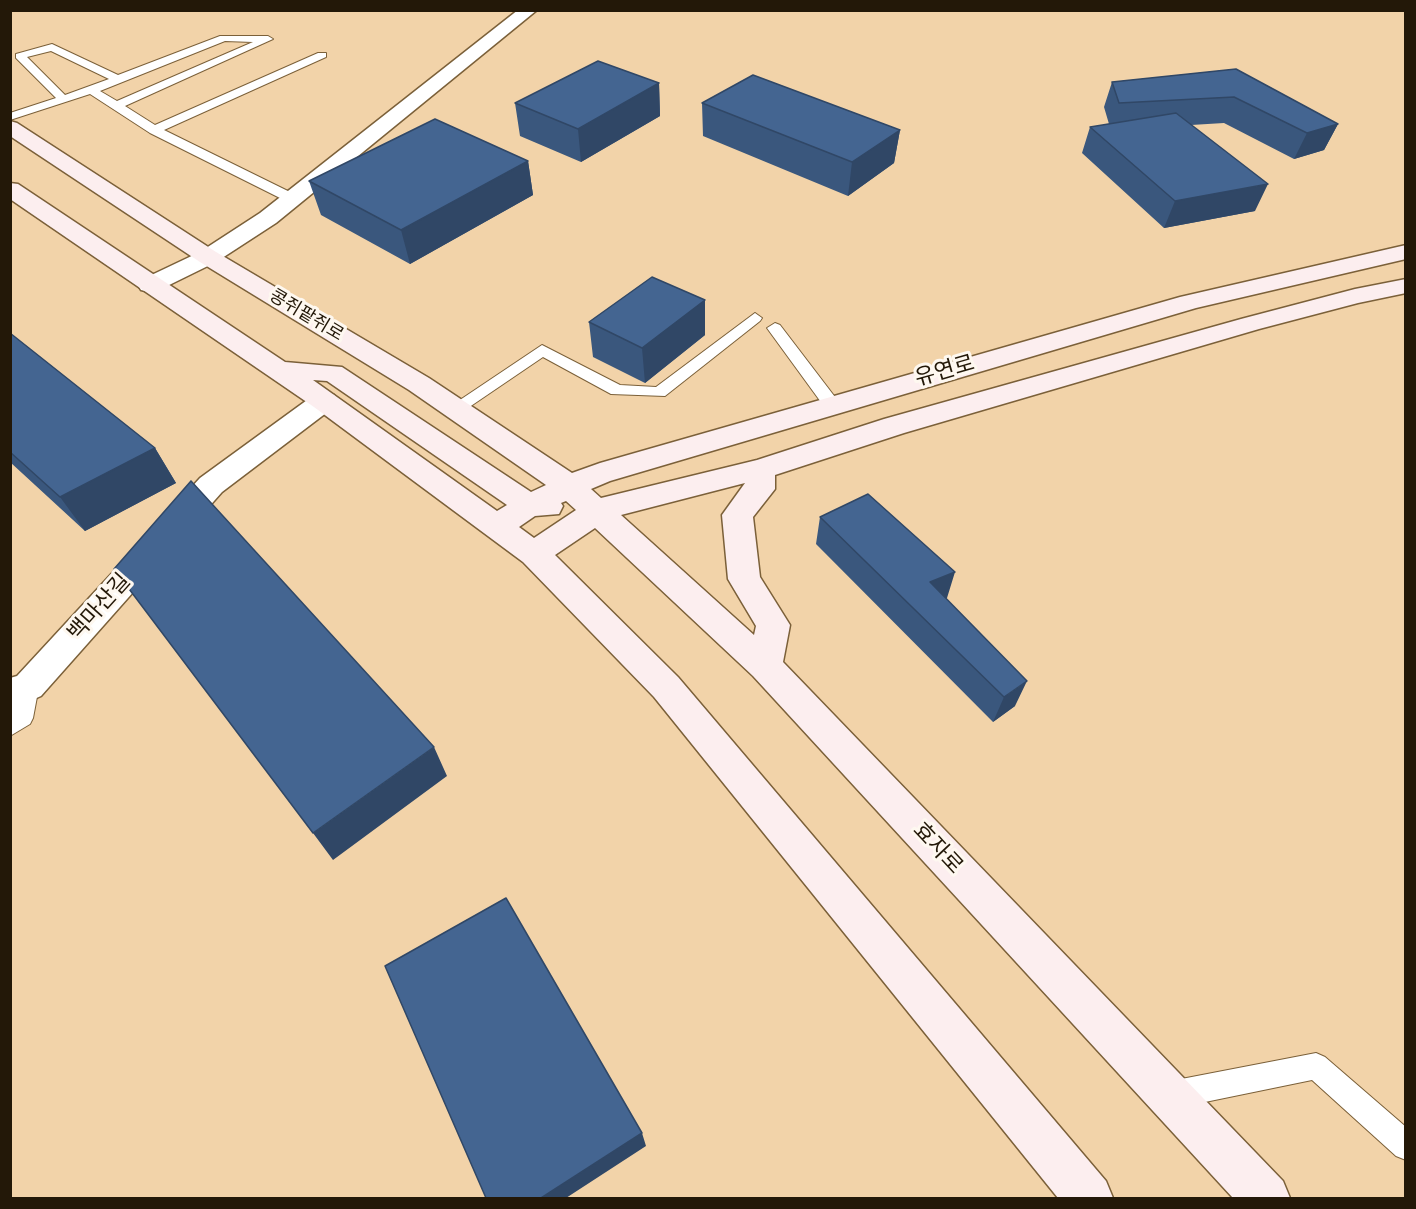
<!DOCTYPE html>
<html>
<head>
<meta charset="utf-8">
<style>
  body { margin:0 }
  #map { position:relative; width:1416px; height:1209px; overflow:hidden; background:#f2d3a9; font-family:"Titillium Web",sans-serif }
  canvas { display:block }
  .frame { position:absolute; inset:0; border:12px solid #231808; pointer-events:none }
</style>
</head>
<body>
<div id="map">
<canvas width="1416" height="1209"></canvas>
<div class="frame"></div>
</div>
<script>
const ctx = document.querySelector('canvas').getContext('2d');
ctx.lineJoin = 'round';
function shape(rows) {
  const path = new Path2D();
  for (const r of rows) {
    path.moveTo(r[0], r[1]);
    for (let i = 2; i < r.length; i += 2) path.lineTo(r[i], r[i + 1]);
  }
  return path;
}
function stroke(path, color, width, dash) {
  ctx.strokeStyle = color;
  ctx.lineWidth = width;
  ctx.lineCap = dash ? 'butt' : 'round';
  ctx.setLineDash(dash || []);
  ctx.stroke(path);
}
function fillPath(path, color) {
  ctx.fillStyle = color;
  ctx.fill(path, 'evenodd');
}
function drawText(font, color, halo, rows, align = 'center') {
  ctx.font = font + ' "Titillium Web","Noto Sans KR",sans-serif';
  ctx.lineWidth = 6;
  ctx.setLineDash([]);
  ctx.textBaseline = 'middle';
  ctx.strokeStyle = halo;
  ctx.fillStyle = color;
  for (const [text, x, y, turn = 0] of rows) {
    ctx.save();
    ctx.translate(x, y);
    ctx.rotate((+turn || 0) * Math.PI / 180);
    ctx.textAlign = isNaN(turn) ? turn : align;
    if (halo) ctx.strokeText(text, 0, 0);
    ctx.fillText(text, 0, 0);
    ctx.restore();
  }
}
const lane = shape([
  [220,36,268,36,273,39,125,106,155,125,318,53,326,53,326,57,164,130,296,195,296,201,286,201,150,133,90,94,10,120,10,113,56,98,16,58,16,54,52,44,118,75,220,36],
  [225,41,253,42,117,101,100,91,225,41],
  [51,51,109,79,65,95,27,57,51,51],
  [755,313,762,318,760,321,665,396,611,394,543,357,462,412,450,412,448,408,542,345,620,385,656,387,755,313],
  [775,323,780,325,838,401,840,405,838,409,826,409,767,328,775,323],
  [29,677,36,680,39,686,33,718,30,724,10,736,10,714,19,686,22,680,29,677],
  [1316,1053,1325,1057,1406,1127,1406,1160,1396,1156,1312,1080,1171,1109,1161,1105,1157,1095,1161,1085,1171,1081,1316,1053]
]);
const street = shape([
  [518,10,537,10,276,223,216,262,159,290,150,292,141,290,138,285,141,280,200,252,260,213,518,10],
  [324,392,334,395,338,401,334,407,222,492,41,696,10,710,10,678,17,676,200,478,314,395,324,392]
]);
const secondary = shape([
  [10,121,17,123,216,252,429,378,572,473,600,463,1180,297,1406,245,1406,259,1196,308,610,481,591,489,601,498,757,460,884,419,1241,319,1355,289,1406,279,1406,293,1358,303,1259,329,904,433,775,475,775,489,753,517,760,577,790,625,783,662,1283,1181,1290,1198,1233,1198,753,676,595,528,555,555,678,677,1106,1181,1113,1198,1058,1198,654,697,523,562,314,407,10,199,10,183,18,184,285,362,342,367,531,492,546,485,409,390,200,262,10,136,10,121],
  [313,380,327,381,507,505,497,511,313,380],
  [745,483,722,515,728,579,756,626,754,635,621,515,745,483],
  [566,501,576,510,534,538,519,527,535,516,559,514,563,506,561,503,566,501]
]);
const wall = shape([
  [1236,69,1338,124,1324,150,1294,159,1224,123,1191,125,1255,211,1164,228,1082,153,1090,127,1109,124,1104,107,1112,82],
  [659,83,660,116,581,162,520,136,515,103],
  [702,103,900,130,894,163,848,196,703,136],
  [528,161,533,195,410,264,321,215,309,181],
  [705,300,705,335,645,383,593,357,589,322],
  [10,333,155,448,176,483,85,531,10,462],
  [820,517,947,598,946,599,1015,706,993,722,816,544]
]);
const shadedWall = shape([
  [659,83,660,116,581,162,578,129],
  [1338,124,1324,150,1294,159,1307,133],
  [900,130,894,163,848,196,852,162],
  [528,161,533,195,410,264,401,230],
  [1268,184,1255,211,1164,228,1175,201],
  [705,300,705,335,645,383,642,348],
  [155,448,176,483,85,531,60,497],
  [955,572,947,598,922,608,930,582],
  [1027,681,1015,706,993,722,1004,697],
  [434,747,447,776,333,860,313,833],
  [642,1133,646,1146,566,1198,541,1198]
]);
const building = shape([
  [598,61,659,83,578,129,515,103,598,61],
  [1236,69,1338,124,1307,133,1234,97,1119,103,1112,82,1236,69],
  [753,75,900,130,852,162,702,103,753,75],
  [1176,113,1268,184,1175,201,1090,127,1176,113],
  [435,119,528,161,401,230,309,181,435,119],
  [652,277,705,300,642,348,589,322,652,277],
  [10,333,155,448,60,497,10,452,10,333],
  [191,481,434,747,313,833,114,569,191,481],
  [868,494,955,572,930,582,1027,681,1004,697,820,517,868,494],
  [506,898,642,1133,541,1198,486,1198,385,966,506,898]
]);
const farStreetnames = [
  ["콩쥐팥쥐로",306,316,31]
];
const streetNames = [
  ["유연로",945,372,-16],
  ["백마산길",100,608,-48],
  ["효자로",937,849,47]
];
stroke(lane, '#7b6039', 2);
stroke(street, '#7b6039', 3);
stroke(secondary, '#7b6039', 3);
fillPath(lane, '#fff');
fillPath(street, '#fff');
fillPath(secondary, '#fceeef');
fillPath(wall, '#3a577d');
fillPath(shadedWall, '#304766');
fillPath(building, '#446591');
stroke(building, '#304766', 1.5);
drawText('18px', '#231808', '#fef8f0', farStreetnames);
drawText('22px', '#231808', '#fef8f0', streetNames);
</script>
</body>
</html>
